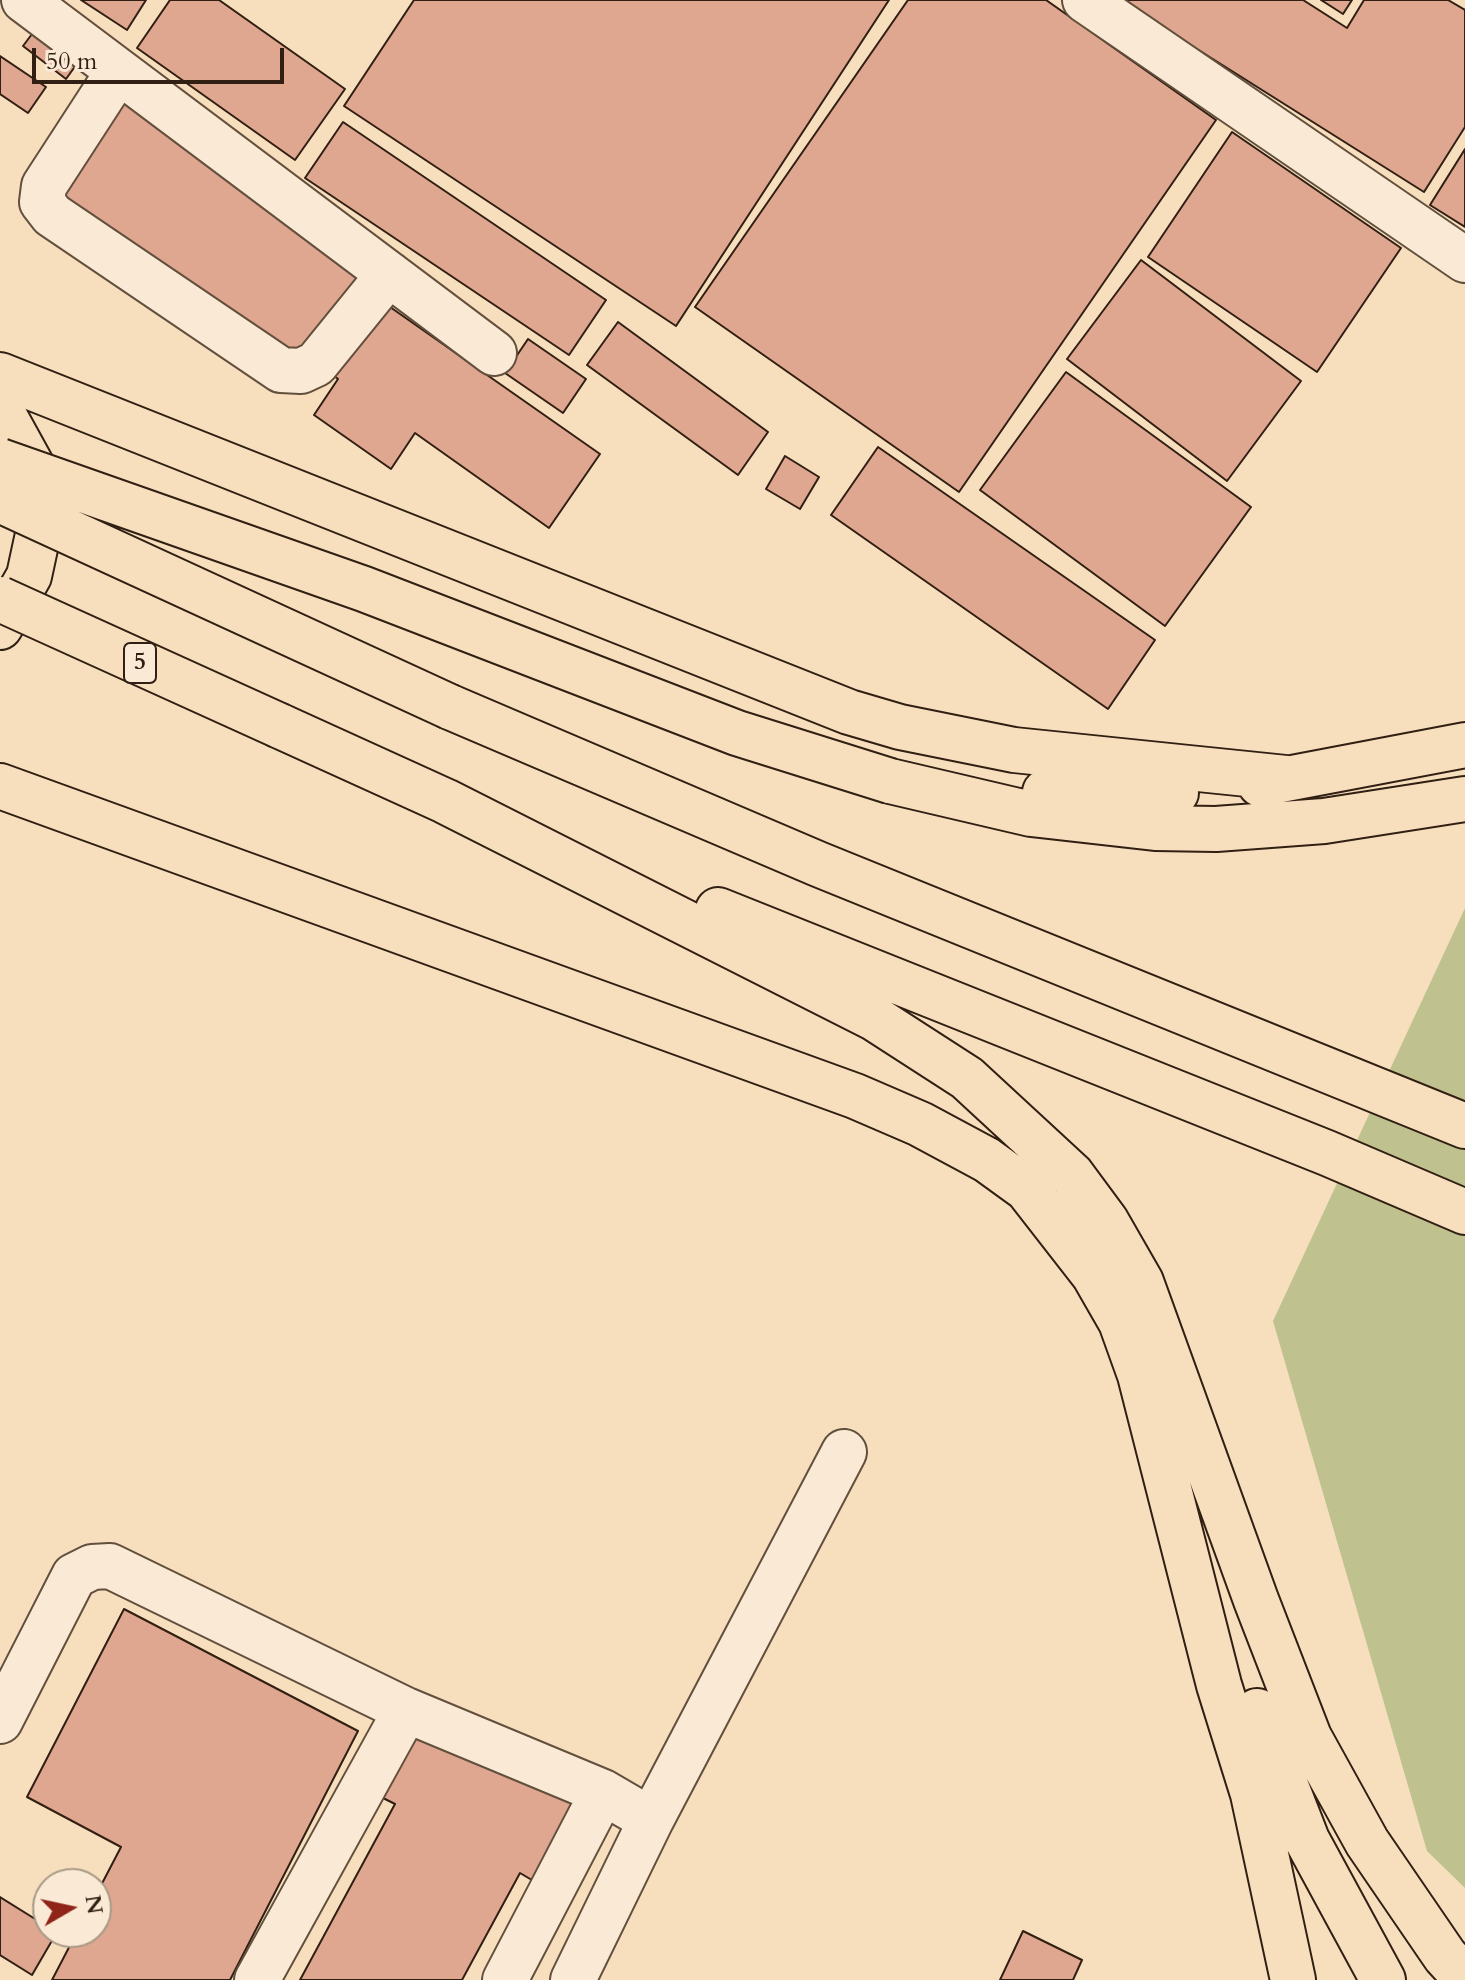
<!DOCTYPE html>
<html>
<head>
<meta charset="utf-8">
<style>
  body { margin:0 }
  #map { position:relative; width:1465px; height:1980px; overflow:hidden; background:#f7dfbe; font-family:Cardo,serif }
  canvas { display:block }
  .north { position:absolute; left:32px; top:1868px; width:80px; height:80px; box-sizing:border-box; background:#faead5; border:2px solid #a99987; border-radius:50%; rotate:81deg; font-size:22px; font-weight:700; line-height:32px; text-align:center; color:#301f12 }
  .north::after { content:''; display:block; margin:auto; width:28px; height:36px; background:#8f2418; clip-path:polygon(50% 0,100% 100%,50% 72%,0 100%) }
  .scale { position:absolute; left:32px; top:48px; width:252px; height:36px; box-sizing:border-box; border:4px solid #301f12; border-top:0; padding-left:10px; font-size:24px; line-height:28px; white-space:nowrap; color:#301f12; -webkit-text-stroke:6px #faead5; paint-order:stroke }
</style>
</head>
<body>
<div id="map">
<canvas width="1465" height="1980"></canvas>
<div class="north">N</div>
<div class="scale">50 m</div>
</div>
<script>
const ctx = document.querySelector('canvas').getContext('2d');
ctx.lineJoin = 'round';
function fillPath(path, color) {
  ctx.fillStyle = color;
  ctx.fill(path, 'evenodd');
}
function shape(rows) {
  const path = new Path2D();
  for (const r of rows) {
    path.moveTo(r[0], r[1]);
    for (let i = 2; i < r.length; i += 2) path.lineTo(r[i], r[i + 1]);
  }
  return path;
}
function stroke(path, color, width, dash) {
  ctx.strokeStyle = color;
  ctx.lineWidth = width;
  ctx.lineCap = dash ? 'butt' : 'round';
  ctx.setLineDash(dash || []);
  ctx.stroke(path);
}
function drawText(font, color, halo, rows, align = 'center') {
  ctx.font = font + ' Cardo,serif';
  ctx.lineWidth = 6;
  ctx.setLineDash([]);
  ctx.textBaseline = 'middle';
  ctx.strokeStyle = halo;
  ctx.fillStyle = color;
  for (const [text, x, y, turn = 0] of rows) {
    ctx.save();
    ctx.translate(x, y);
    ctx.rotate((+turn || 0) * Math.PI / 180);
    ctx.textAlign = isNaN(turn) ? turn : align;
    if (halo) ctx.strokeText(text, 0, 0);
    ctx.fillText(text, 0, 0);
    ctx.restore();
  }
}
const green = shape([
  [1465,908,1465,1888,1427,1851,1273,1321]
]);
const building = shape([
  [81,0,146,0,127,30,81,0],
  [170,0,219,0,345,89,295,160,137,48,170,0],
  [414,0,889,0,676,326,344,106,414,0],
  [908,0,1046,0,1216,120,959,492,695,307,908,0],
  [1119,0,1303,0,1347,28,1364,0,1448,0,1465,10,1465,127,1424,192,1119,0],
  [1321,0,1352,0,1343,14,1321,0],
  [41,22,84,54,66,79,23,46,41,22],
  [0,56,46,87,28,113,0,94,0,56],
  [126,98,370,270,303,366,60,193,126,98],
  [343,122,606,300,569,355,305,178,343,122],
  [1232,132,1401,248,1317,372,1148,257,1232,132],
  [1465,149,1465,227,1430,205,1465,149],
  [1141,260,1301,381,1227,481,1067,359,1141,260],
  [380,300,600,454,549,528,415,433,391,469,314,415,338,379,330,373,380,300],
  [618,322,768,432,738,475,587,365,618,322],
  [528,339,586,379,563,413,505,373,528,339],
  [1066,372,1251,507,1165,626,980,490,1066,372],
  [878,447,1155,640,1108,709,831,515,878,447],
  [785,456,819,477,800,509,766,489,785,456],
  [124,1609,358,1731,230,1980,52,1980,77,1932,96,1932,96,1895,121,1847,27,1797,124,1609],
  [420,1719,584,1809,542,1886,520,1873,462,1980,300,1980,395,1804,379,1796,420,1719],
  [0,1897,48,1927,48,1932,57,1932,32,1975,0,1955,0,1897],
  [1023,1931,1082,1960,1073,1980,1000,1980,1023,1931]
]);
const minor = shape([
  [24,0,494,353],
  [1085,0,1465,260],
  [118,72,44,186,42,202,52,215,281,370,301,371,316,364,389,274],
  [0,1721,74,1576,92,1567,110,1566,406,1710,603,1792,651,1820],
  [257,1980,406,1710],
  [505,1980,603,1792],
  [573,1980,651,1820,844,1452]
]);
const major = shape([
  [0,408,33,468,39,495,40,525,29,576,0,627]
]);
const highway = shape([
  [0,375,849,712,900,727,1014,750,1286,778],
  [450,707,818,864,1465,1126],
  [280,726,445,801,874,1018,967,1078,1072,1175,1106,1221,1141,1282,1256,1600,1309,1737,1367,1842,1445,1956,1465,1978],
  [890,781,1031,814,1155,828,1216,829,1324,821,1465,799],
  [1260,784,1465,745],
  [0,786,855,1096,920,1124,987,1160,1027,1189,1094,1275,1121,1322,1140,1375,1219,1685,1253,1794,1293,1980],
  [1045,792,1176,793],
  [718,910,1327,1153,1465,1212],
  [1257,1711,1307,1840,1383,1980]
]);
const highwayBridge = shape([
  [0,461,364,589,737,733,890,781],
  [0,500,450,707],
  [0,599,280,726]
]);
const shields = [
  [140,663,32]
];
const shieldNames = [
  ["5",140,663]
];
fillPath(green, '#bfc18f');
fillPath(building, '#dfa690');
stroke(building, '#301f12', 2);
stroke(minor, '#624f3d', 48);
stroke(major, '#301f12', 48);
stroke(highway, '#301f12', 48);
stroke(minor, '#faead5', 44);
stroke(major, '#f7dfbe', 44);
stroke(highway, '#f7dfbe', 44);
stroke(highwayBridge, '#301f12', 48, []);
stroke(highwayBridge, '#f7dfbe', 44);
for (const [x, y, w] of shields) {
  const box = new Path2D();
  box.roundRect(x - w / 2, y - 20, w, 40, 6);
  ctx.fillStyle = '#faead5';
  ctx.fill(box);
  stroke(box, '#301f12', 2);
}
drawText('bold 24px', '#301f12', null, shieldNames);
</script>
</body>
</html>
